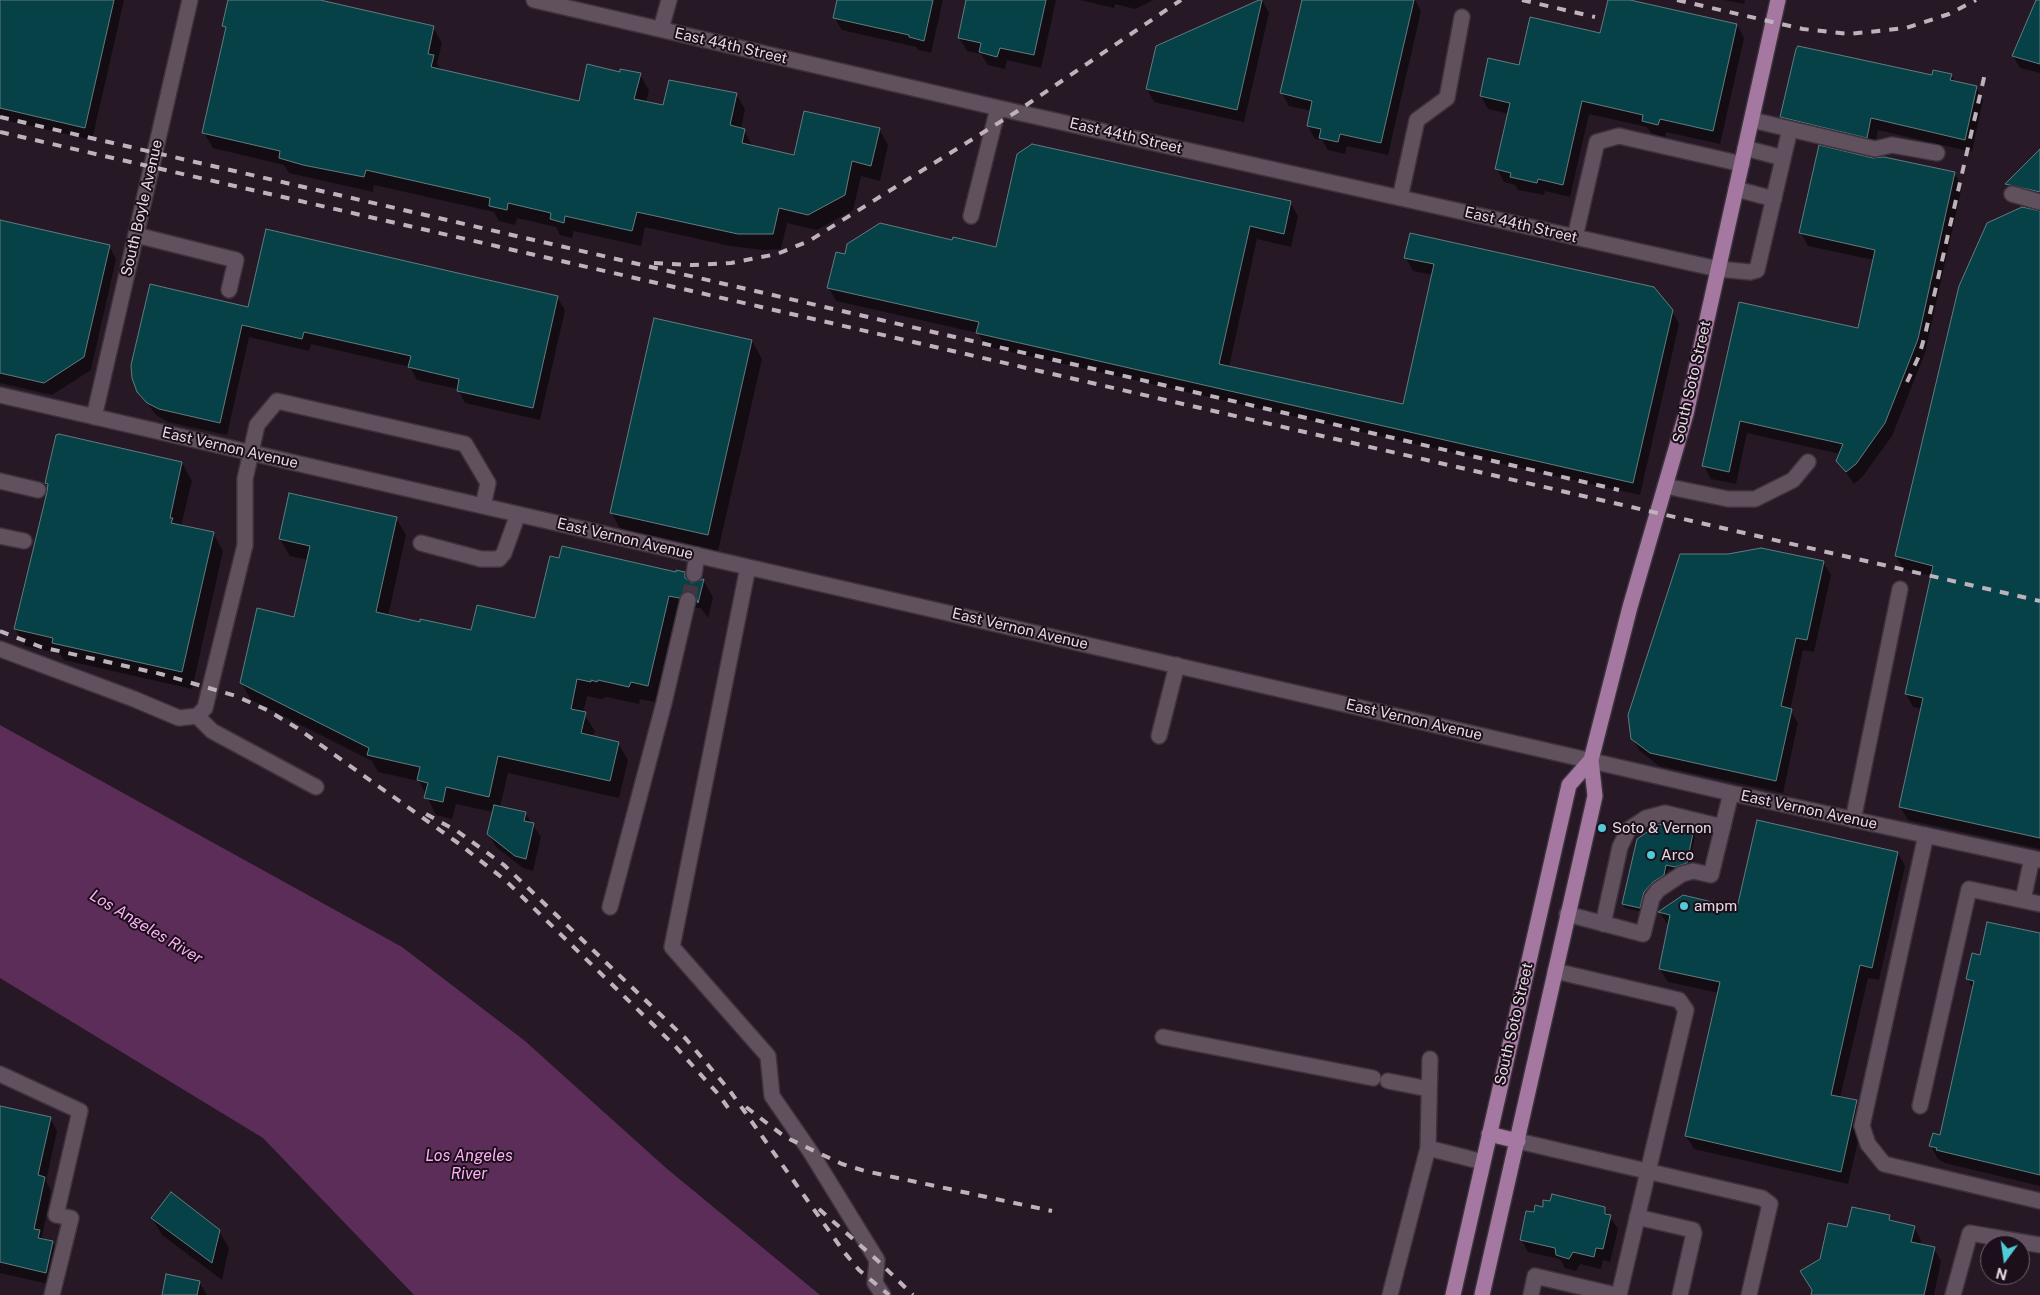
<!DOCTYPE html>
<html>
<head>
<meta charset="utf-8">
<style>
  body { margin:0 }
  #map { position:relative; width:2040px; height:1295px; overflow:hidden; background:#261824; font-family:"Public Sans",sans-serif }
  canvas { display:block }
  .north { position:absolute; left:1980px; top:1235px; width:50px; height:50px; box-sizing:border-box; background:#1c0f1b; border:1px solid #6c616b; border-radius:50%; rotate:194deg; font-size:14px; font-weight:700; line-height:20px; text-align:center; color:#e5dbe3 }
  .north::after { content:''; display:block; margin:auto; width:18px; height:22px; background:#52cbd8; clip-path:polygon(50% 0,100% 100%,50% 72%,0 100%) }
</style>
</head>
<body>
<div id="map">
<canvas width="2040" height="1295"></canvas>
<div class="north">N</div>
</div>
<script>
const ctx = document.querySelector('canvas').getContext('2d');
ctx.lineJoin = 'round';
function fillPath(path, color) {
  ctx.fillStyle = color;
  ctx.fill(path, 'evenodd');
}
function shape(rows) {
  const path = new Path2D();
  for (const r of rows) {
    path.moveTo(r[0], r[1]);
    for (let i = 2; i < r.length; i += 2) path.lineTo(r[i], r[i + 1]);
  }
  return path;
}
function stroke(path, color, width, dash) {
  ctx.strokeStyle = color;
  ctx.lineWidth = width;
  ctx.lineCap = dash ? 'butt' : 'round';
  ctx.setLineDash(dash || []);
  ctx.stroke(path);
}
function drawText(font, color, halo, rows, align = 'center') {
  ctx.font = font + ' "Public Sans",sans-serif';
  ctx.lineWidth = 4;
  ctx.setLineDash([]);
  ctx.textBaseline = 'middle';
  ctx.strokeStyle = halo;
  ctx.fillStyle = color;
  for (const [text, x, y, turn = 0] of rows) {
    ctx.save();
    ctx.translate(x, y);
    ctx.rotate((+turn || 0) * Math.PI / 180);
    ctx.textAlign = isNaN(turn) ? turn : align;
    if (halo) ctx.strokeText(text, 0, 0);
    ctx.fillText(text, 0, 0);
    ctx.restore();
  }
}
const water = shape([
  [0,725,402,947,525,1041,666,1168,820,1295,414,1295,263,1138,0,978]
]);
const shadow = shape([
  [0,0,124,0,92,140,0,119],
  [230,0,315,0,433,27,442,43,437,63,442,71,580,102,620,73,640,75,649,90,646,103,664,107,736,94,745,109,741,129,744,130,753,147,795,157,879,129,888,145,880,181,861,176,853,210,817,230,787,223,781,249,764,250,730,246,645,227,641,246,574,231,572,238,560,235,556,227,517,218,515,225,499,221,494,212,374,185,373,192,289,173,284,165,213,148,204,133,227,31,224,26],
  [838,0,943,0,931,53,918,50,916,47,842,30,834,17],
  [968,0,1056,0,1041,68,1007,60,1005,69,988,65,981,54,967,51,959,38],
  [1080,0,1154,0,1135,9,1115,4,1114,8],
  [1262,0,1269,13,1244,122,1154,102,1147,89],
  [1303,0,1415,0,1421,11,1388,155,1347,146,1345,154,1328,150,1322,140,1315,139,1308,126,1311,111,1289,106,1282,93],
  [1609,0,1624,0,1737,25,1744,38,1720,144,1666,132,1665,137,1651,133,1647,127,1589,114,1570,197,1545,191,1544,195,1518,190,1515,185,1504,182,1497,169,1509,114,1488,109,1481,96,1520,67,1601,35],
  [1724,0,1745,0,1744,4],
  [2038,0,2040,0,2040,73,2020,68,2013,56,2029,16],
  [1951,75,1956,83,1976,87,1983,100,1972,152,1878,130,1874,150,1789,130,1782,117],
  [2040,151,2040,202,2014,197,2007,184],
  [1873,159,1954,173,1962,186,1925,353,1892,436,1863,476,1854,484,1838,461,1840,454,1747,433,1736,484,1711,479,1704,466,1740,303,1859,330,1874,260,1808,246,1801,233],
  [1290,202,1298,216,1291,247,1257,239,1229,367,1404,406,1433,275,1413,271,1406,258,1672,311,1679,324,1640,495,985,346,978,333,836,301,829,288,846,256,953,241,997,248],
  [2040,212,2040,849,1908,820,1900,807,1922,709,1913,707,1906,694,1932,576,1903,569,1896,556,1961,287],
  [0,221,109,246,116,259,91,370,52,395,0,383],
  [557,297,565,310,540,420,465,403,458,389,417,380,410,367,311,344,309,351,249,337,227,435,168,422,156,415,138,391,249,308],
  [752,341,762,359,718,551,621,530,611,512],
  [182,463,192,481,181,526,213,533,223,551,192,689,64,660,60,654,25,646,15,629,49,488,46,483],
  [396,518,406,535,388,616,472,632,536,620,677,574,684,573,692,585,703,580,713,597,708,618,701,608,695,608,689,615,658,703,640,699,639,704,607,697,601,699,587,696,583,713,595,731,593,737,618,743,628,760,619,798,508,773,500,807,525,813,541,837,533,871,523,868,496,847,488,833,493,812,456,804,452,819,436,815,419,781,378,772,372,761,251,700,241,682,295,618,308,560,290,556,280,539],
  [1823,562,1831,575,1814,652,1803,650,1790,710,1798,723,1783,793,1659,766,1640,751,1632,738],
  [1693,834,1695,837,1688,867,1677,871,1668,869,1666,878,1642,912,1625,908,1623,904],
  [1898,853,1905,866,1879,980,1868,978,1840,1098,1856,1102,1864,1115,1848,1184,1694,1149,1686,1136,1719,993,1668,982,1660,969,1669,926,1660,913,1683,897,1738,909],
  [2040,935,2040,1186,1945,1163,1938,1159,1931,1146,1941,1137,1973,990,1968,979,1981,957],
  [0,1107,50,1118,57,1131,46,1181,51,1191,42,1237,44,1240,52,1242,60,1255,53,1285,0,1273],
  [1604,1208,1618,1229,1610,1262,1603,1260,1601,1269,1580,1264,1576,1271,1565,1268,1560,1259,1528,1252,1521,1239,1535,1214,1544,1209],
  [1889,1216,1892,1222,1914,1227,1921,1240,1920,1246,1934,1249,1941,1261,1934,1295,1812,1295,1821,1259,1848,1229],
  [152,1218,219,1231,229,1248,222,1280,162,1235],
  [199,1282,207,1295,163,1295]
]);
const building = shape([
  [0,0,114,0,85,128,0,108,0,0],
  [228,0,320,0,434,26,428,54,434,55,431,67,579,101,587,64,620,72,620,69,641,73,634,99,663,105,669,80,737,93,730,125,745,129,742,143,794,155,804,111,880,128,871,166,852,161,845,195,808,215,779,208,773,234,738,234,637,212,632,231,565,216,564,223,550,219,551,213,508,203,507,210,489,206,490,198,366,170,364,177,303,165,279,158,280,151,202,133,226,27,222,26,228,0],
  [837,0,933,0,924,41,909,37,909,35,833,18,837,0],
  [966,0,1046,0,1034,55,1000,48,997,57,979,52,981,43,958,38,966,0],
  [1259,0,1262,0,1237,110,1146,89,1156,46,1259,0],
  [1302,0,1414,0,1381,143,1340,134,1338,142,1319,138,1321,129,1307,126,1312,101,1280,93,1302,0],
  [1608,0,1630,0,1737,24,1713,131,1660,119,1658,125,1642,121,1643,115,1582,101,1563,185,1538,179,1537,183,1510,177,1511,173,1495,169,1510,103,1480,96,1488,58,1519,65,1530,17,1600,33,1608,0],
  [2036,0,2040,0,2040,64,2012,56,2036,0],
  [1798,46,1932,75,1933,70,1952,74,1950,80,1977,86,1965,140,1871,118,1867,138,1780,117,1796,49,1798,46],
  [1032,144,1291,201,1284,234,1250,226,1219,364,1403,404,1434,264,1404,258,1410,233,1654,287,1673,310,1633,483,976,333,979,322,827,288,836,252,845,254,847,244,880,223,952,240,953,237,996,247,1017,154,1032,144],
  [1819,145,1873,158,1884,157,1955,172,1918,339,1885,423,1856,464,1846,472,1836,461,1843,444,1740,421,1729,472,1702,466,1739,302,1858,328,1875,250,1799,233,1819,145],
  [2040,149,2040,192,2005,184,2040,149],
  [2022,207,2040,211,2040,838,1899,807,1923,698,1905,694,1933,566,1895,556,1959,286,1987,223,2022,207],
  [0,220,110,245,84,357,44,383,0,373,0,220],
  [266,229,558,296,533,408,457,391,459,379,408,367,411,356,304,332,302,339,242,325,220,423,159,409,147,403,137,392,132,378,131,365,150,284,248,307,266,229],
  [654,318,752,340,708,535,610,513,654,318],
  [59,434,182,462,170,518,173,518,171,523,214,532,182,672,52,643,53,638,14,629,47,492,48,484,45,483,56,435,59,434],
  [289,493,397,517,376,612,420,622,420,619,471,630,477,605,535,618,550,556,559,558,562,546,676,572,676,570,685,572,685,578,692,583,704,579,698,603,695,594,691,591,685,591,679,598,669,596,648,686,631,682,629,687,598,680,597,682,591,680,591,682,577,679,571,709,586,712,581,733,619,742,610,781,498,756,489,797,446,787,443,802,424,798,428,783,417,780,420,767,367,755,369,748,240,683,257,608,294,617,310,546,279,539,289,493],
  [1761,548,1824,561,1807,640,1796,638,1781,706,1792,709,1776,781,1650,753,1631,739,1628,715,1680,554,1728,554,1761,548],
  [494,805,526,812,524,821,534,823,526,859,515,856,487,834,494,805],
  [1757,820,1898,852,1872,968,1860,965,1831,1095,1857,1100,1841,1172,1685,1136,1720,982,1659,969,1670,915,1658,912,1683,895,1737,908,1757,820],
  [1659,824,1693,833,1687,863,1675,867,1666,865,1664,875,1653,882,1644,892,1640,908,1622,904,1637,839,1659,824],
  [1987,922,2040,933,2040,1175,1936,1150,1937,1148,1929,1146,1933,1133,1940,1135,1974,981,1966,979,1972,953,1980,955,1987,922],
  [0,1106,51,1117,38,1175,45,1177,34,1229,40,1230,38,1238,53,1241,46,1273,0,1262,0,1106],
  [171,1192,220,1230,212,1263,151,1218,171,1192],
  [1552,1194,1605,1207,1605,1214,1611,1215,1603,1249,1596,1248,1594,1257,1573,1252,1569,1259,1556,1255,1555,1248,1520,1240,1526,1211,1534,1212,1535,1205,1543,1207,1543,1200,1550,1201,1552,1194],
  [1852,1207,1890,1215,1889,1220,1915,1226,1911,1242,1935,1247,1924,1295,1811,1295,1812,1290,1800,1271,1820,1259,1828,1223,1847,1227,1852,1207],
  [166,1274,200,1281,197,1295,162,1295,166,1274]
]);
const minorTunnel = shape([
  [688,600,694,574]
]);
const minor = shape([
  [534,0,1016,112,1718,269,1750,272,1757,270,1790,129],
  [661,29,669,0],
  [1752,120,1875,149,1892,145,1937,153],
  [1745,148,1783,158],
  [1736,189,1774,199],
  [2012,194,2040,202],
  [1400,198,1417,120,1447,98,1462,17],
  [971,216,998,108],
  [136,235,236,260,229,290],
  [1575,237,1597,142,1619,136,1742,164],
  [0,395,1731,793,2040,860],
  [94,417,190,0],
  [0,481,38,490],
  [1665,486,1728,499,1755,499,1793,480,1808,462],
  [0,536,24,541],
  [421,543,481,559,499,559,504,553,518,514],
  [748,567,672,947,768,1056,772,1096,810,1151,877,1260,875,1283,883,1295],
  [694,574,697,555],
  [0,649,134,699,179,718,197,716,205,708,245,545,245,479,257,425,277,401,465,444,488,483,483,506],
  [197,716,212,731,316,787],
  [1159,736,1177,665],
  [1853,820,1900,589],
  [1926,835,1862,1126,1868,1144,1884,1164,2040,1201],
  [2023,900,2032,858],
  [610,907,664,703,688,600],
  [1567,914,1643,934,1652,898,1658,890,1682,874,1693,871,1711,875,1731,793],
  [1603,924,1620,847,1628,830,1646,818,1665,813,1723,827],
  [1555,971,1679,1000,1686,1010,1619,1295],
  [1163,1037,1373,1078],
  [0,1074,80,1111,56,1215,71,1218,52,1295],
  [1388,1081,1429,1089],
  [1920,1106,1969,889,2040,904],
  [1518,1141,1762,1198,1770,1204,1749,1295],
  [1428,1148,1483,1162],
  [1637,1217,1693,1230,1694,1233,1680,1295],
  [1390,1295,1428,1148,1430,1059],
  [1531,1295,1535,1276,1616,1295],
  [1953,1295,1970,1233,2040,1245]
]);
const major = shape([
  [1489,1134,1518,1141],
  [1453,1295,1569,785,1591,760],
  [1482,1295,1595,796,1591,760,1630,607,1686,414,1778,0]
]);
const rail = shape([
  [1522,0,1595,17],
  [1677,0,1803,29,1849,34,1906,28,1949,14,1976,0],
  [0,117,1619,490],
  [0,132,2040,601],
  [654,263,692,265,731,263,777,254,809,241,1016,112,1181,0],
  [1907,382,1919,356,1925,335,1986,69],
  [0,631,41,647,161,674,236,696,267,710,297,728,458,843,505,880,675,1046,719,1095,731,1112],
  [426,814,457,831,504,865,686,1039,730,1091,844,1252,859,1270,889,1295],
  [746,1107,785,1137,842,1164,865,1171,1052,1211],
  [819,1209,877,1260,913,1295]
]);
const markers = [
  [1602,828,5,"#52cbd8"],
  [1651,855,5,"#52cbd8"],
  [1684,906,5,"#52cbd8"]
];
const streetNames = [
  ["East 44th Street",731,46,13],
  ["East 44th Street",1126,136,13],
  ["South Boyle Avenue",142,208,-77],
  ["East 44th Street",1521,225,13],
  ["South Soto Street",1692,382,-77],
  ["East Vernon Avenue",230,448,13],
  ["East Vernon Avenue",625,539,13],
  ["East Vernon Avenue",1020,629,13],
  ["East Vernon Avenue",1414,720,13],
  ["East Vernon Avenue",1809,810,12],
  ["South Soto Street",1514,1024,-77]
];
const poiNames = [
  ["Soto & Vernon",1612,828],
  ["Arco",1661,855],
  ["ampm",1694,906]
];
const waterNames = [
  ["Los Angeles River",146,927,31],
  ["Los Angeles",469,1156],
  ["River",469,1174]
];
fillPath(water, '#5d2d5a');
fillPath(shadow, '#0007');
fillPath(building, '#054147');
stroke(building, '#627c7f', 1);
stroke(minorTunnel, '#433541', 15, [15, 8]);
stroke(minor, '#3d333c', 18);
stroke(major, '#3d333c', 18);
stroke(minor, '#61515f', 15);
stroke(major, '#a478a0', 15);
stroke(rail, '#beb3bc', 4, [9, 9]);
for (const [x, y, r, color] of markers) {
  const dot = new Path2D();
  dot.arc(x, y, r, 0, 2 * Math.PI);
  ctx.fillStyle = color;
  ctx.fill(dot);
  stroke(dot, '#1c0f1b', 2);
}
drawText('15px', '#e5dbe3', '#1c0f1b', streetNames);
drawText('15px', '#e5dbe3', '#1c0f1b', poiNames, 'left');
drawText('italic 16px', '#fcb0f5', '#1c0f1b', waterNames);
</script>
</body>
</html>
